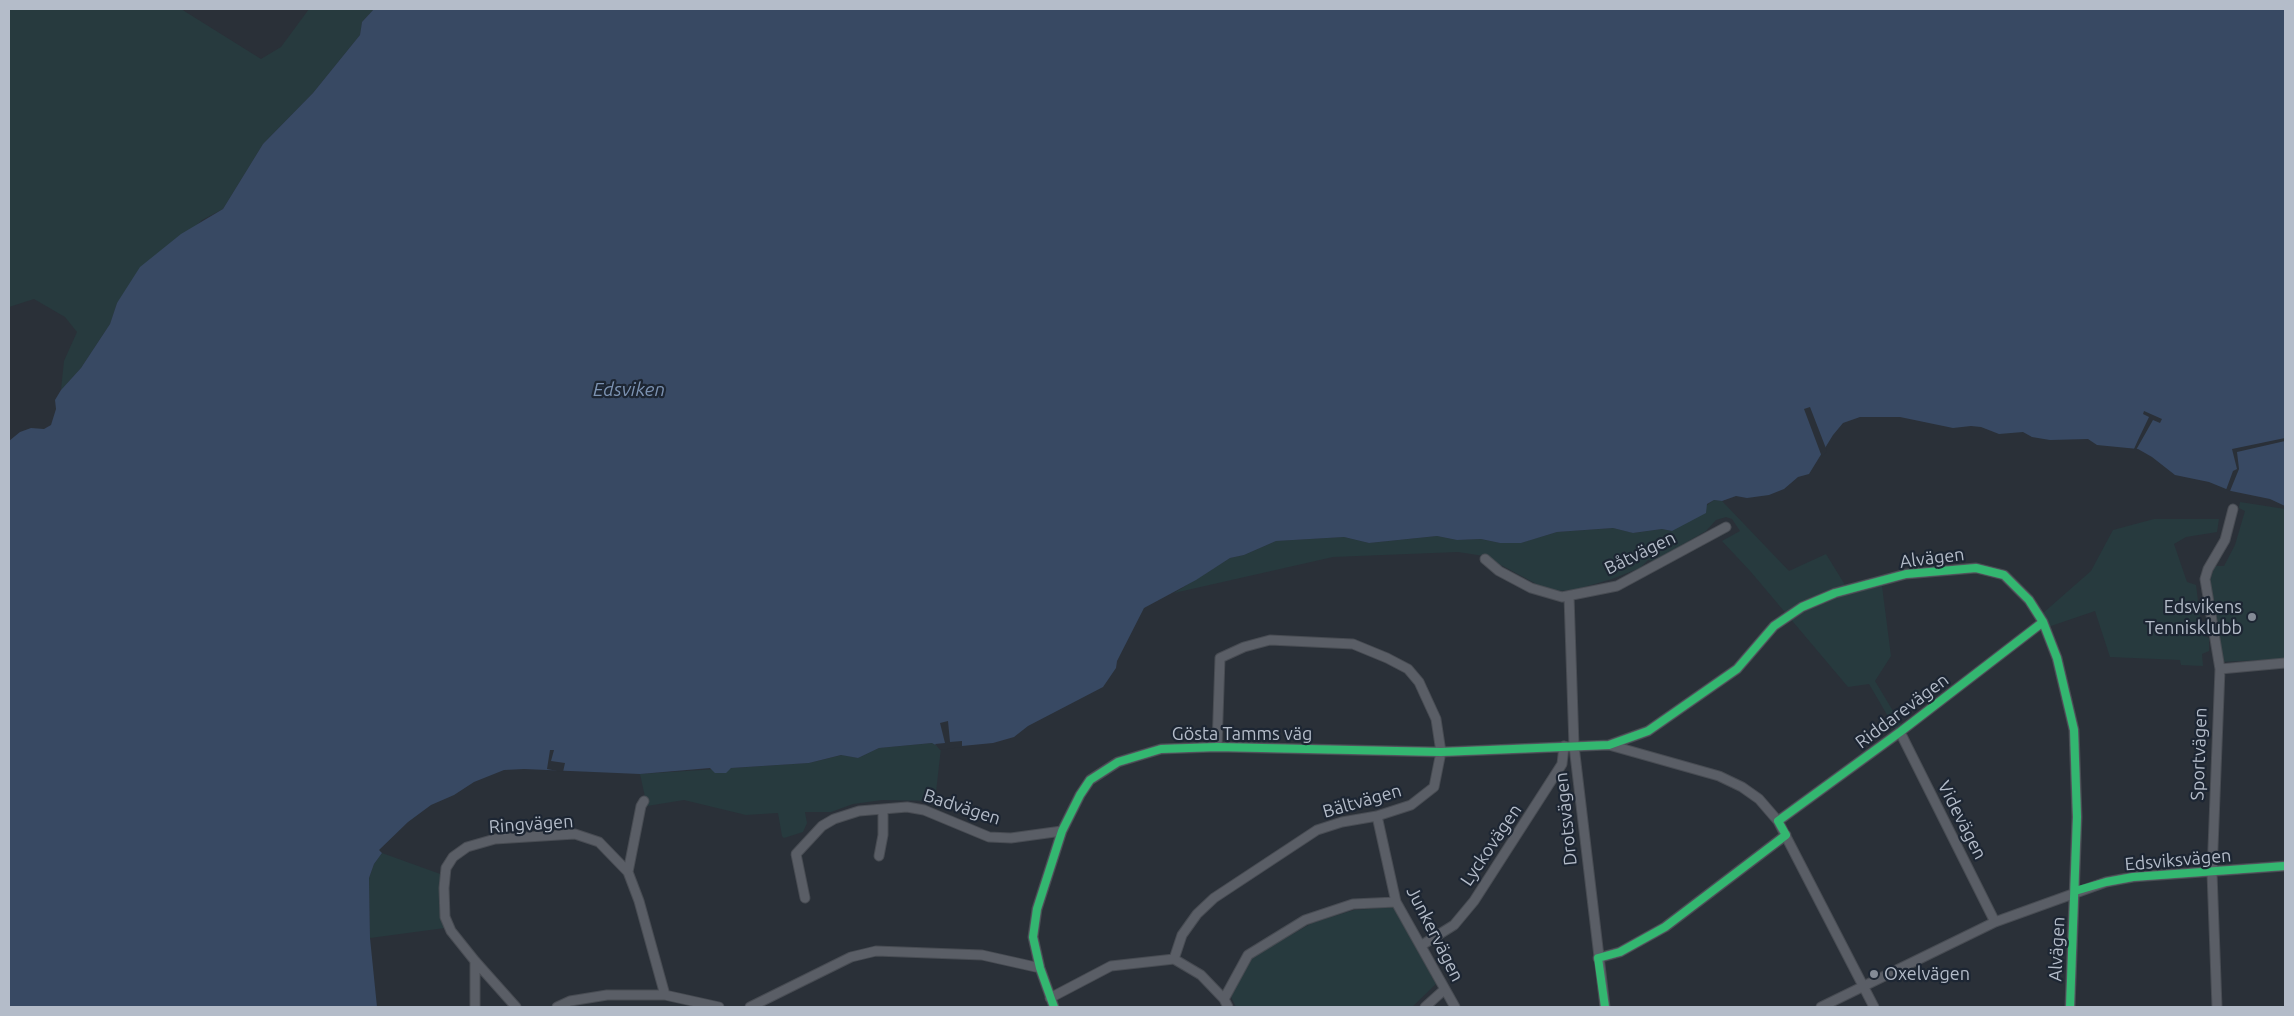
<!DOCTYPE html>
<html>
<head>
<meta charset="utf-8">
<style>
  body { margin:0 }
  #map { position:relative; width:2294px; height:1016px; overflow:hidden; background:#2a3038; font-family:Ubuntu,sans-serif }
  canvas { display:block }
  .frame { position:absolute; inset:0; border:10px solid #b4bcc9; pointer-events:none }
</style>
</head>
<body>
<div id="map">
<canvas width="2294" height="1016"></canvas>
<div class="frame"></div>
</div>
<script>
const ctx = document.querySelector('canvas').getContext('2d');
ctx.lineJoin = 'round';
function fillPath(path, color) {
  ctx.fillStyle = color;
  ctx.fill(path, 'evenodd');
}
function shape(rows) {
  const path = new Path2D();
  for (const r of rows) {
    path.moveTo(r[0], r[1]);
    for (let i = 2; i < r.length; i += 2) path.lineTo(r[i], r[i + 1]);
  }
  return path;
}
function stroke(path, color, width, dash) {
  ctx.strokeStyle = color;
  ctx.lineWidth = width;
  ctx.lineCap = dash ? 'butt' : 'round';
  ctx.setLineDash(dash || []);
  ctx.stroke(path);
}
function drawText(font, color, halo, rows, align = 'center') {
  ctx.font = font + ' Ubuntu,sans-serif';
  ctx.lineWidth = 4.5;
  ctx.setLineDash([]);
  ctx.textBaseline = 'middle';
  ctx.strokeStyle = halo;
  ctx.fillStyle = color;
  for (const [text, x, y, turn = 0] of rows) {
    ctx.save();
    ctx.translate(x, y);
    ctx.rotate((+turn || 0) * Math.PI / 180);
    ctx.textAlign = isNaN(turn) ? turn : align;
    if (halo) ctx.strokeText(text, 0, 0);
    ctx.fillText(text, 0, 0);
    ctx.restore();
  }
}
const green = shape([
  [9,9,181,9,261,59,281,47,309,9,374,9,362,22,360,35,313,93,263,144,223,209,202,220,117,303,110,324,81,368,61,390,64,361,77,332,65,317,34,299,9,307],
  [1714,500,1722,501,1789,571,1826,554,1850,593,1882,586,1891,656,1875,681,1902,726,1896,730,1869,684,1848,687,1751,572,1722,541,1740,531,1732,519,1726,517,1716,520,1706,531,1654,561,1648,560,1640,568,1612,579,1574,590,1556,591,1542,587,1484,556,1458,552,1333,557,1174,593,1230,558,1244,555,1276,541,1344,537,1369,543,1437,536,1457,540,1481,539,1500,543,1520,543,1557,532,1613,528,1634,533,1662,529,1672,531],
  [2240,502,2285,509,2285,659,2219,662,2208,591,2214,566,2224,566,2235,545,2245,511,2239,508],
  [2154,519,2219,519,2217,532,2186,537,2174,544,2187,582,2196,585,2201,625,2205,629,2205,636,2209,638,2209,651,2202,654,2203,666,2181,665,2180,660,2110,657,2095,611,2048,627,2042,614,2091,571,2113,530],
  [933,743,941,748,935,801,882,800,853,804,831,812,805,812,807,823,803,832,784,838,782,836,778,813,746,815,684,800,647,806,640,774,809,763,842,755,858,758,879,748],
  [382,853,443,875,445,928,370,938,369,878,374,864],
  [1394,907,1436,984,1412,1007,1236,1007,1231,997,1249,959,1312,923,1354,910]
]);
const water = shape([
  [374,9,2285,9,2285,506,2270,499,2231,491,2209,482,2175,475,2152,457,2138,449,2097,445,2088,439,2050,440,2032,437,2023,432,1999,434,1981,427,1971,426,1953,428,1900,417,1860,417,1843,423,1833,435,1809,474,1798,477,1784,489,1769,495,1747,498,1736,496,1722,501,1714,500,1707,504,1706,513,1672,531,1662,529,1633,533,1613,528,1557,532,1521,543,1500,543,1481,539,1457,540,1437,536,1369,543,1344,537,1276,541,1244,555,1230,558,1196,580,1144,608,1117,661,1116,668,1103,687,1028,726,1014,737,993,743,941,748,932,743,879,748,858,758,841,755,809,763,731,768,726,773,715,773,710,768,640,774,524,769,504,770,474,782,454,795,431,805,408,822,379,850,382,853,374,864,369,878,370,938,377,1007,9,1007,9,441,20,432,31,428,44,429,51,425,56,409,55,400,61,390,81,368,110,324,117,303,140,267,181,234,223,209,263,144,313,93,360,35,362,22]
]);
const pier = shape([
  [1810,407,1827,451,1822,457,1804,409],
  [2144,411,2162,419,2160,423,2153,420,2136,450,2134,449,2138,440,2149,417,2143,414],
  [2285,438,2285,441,2237,452,2239,469,2230,491,2226,490,2233,471,2237,469,2232,449],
  [948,721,950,742,962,741,962,747,940,750,935,744,945,743,940,723],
  [550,750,554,750,551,761,565,763,563,772,547,769]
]);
const minor = shape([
  [1485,559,1499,571,1531,588,1562,597,1617,586,1726,527],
  [1569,596,1574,746,1605,1007],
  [2220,669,2285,663],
  [1900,732,1995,922],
  [1609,745,1719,776,1742,787,1759,799,1778,821,1874,1007],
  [1377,816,1396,902,1455,1007],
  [1778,821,1900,732,2043,622],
  [879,856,883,835,883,809],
  [628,872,641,806,644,801],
  [805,898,796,854,822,826,834,819,859,811,907,807,924,810,989,837,1011,838,1062,831],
  [1422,945,1454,925,1474,901,1562,764,1564,746],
  [1598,958,1620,952,1665,927,1786,835],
  [1174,959,1182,935,1197,914,1214,898,1317,830,1342,822,1377,816,1411,805,1434,787,1441,752,1436,719,1419,682,1408,669,1387,658,1353,644,1270,640,1244,647,1220,658,1217,747],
  [475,961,475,1007],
  [1050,998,1111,966,1174,959,1201,975,1224,999,1228,1007],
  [1224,999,1248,955,1305,920,1353,904,1396,902],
  [516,1007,475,961,451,931,445,917,444,888,446,868,453,857,467,847,495,839,575,834,599,842,628,872,639,901,665,995],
  [557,1007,570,1001,607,995,665,995,719,1007],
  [750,1007,851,957,876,951,982,955,1040,968],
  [1054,1007,1040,968,1033,937,1037,909,1062,831,1080,795,1090,780,1118,762,1161,749,1217,747,1441,752,1609,745,1648,731,1737,669,1774,626,1802,607,1835,593,1906,574,1976,568,2004,575,2029,600,2043,622,2057,658,2074,730,2077,817,2070,1007],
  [1425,1007,1445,989],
  [1821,1007,1995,922,2106,882,2133,877,2285,866],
  [2217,1007,2212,873,2220,669,2205,579,2208,569,2225,540,2233,509]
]);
const cycleway = shape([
  [2075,891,2106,882,2133,877,2285,866],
  [1054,1007,1040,968,1033,937,1037,909,1062,831,1080,795,1090,780,1118,762,1161,749,1217,747,1441,752,1609,745,1648,731,1737,669,1774,626,1802,607,1835,593,1906,574,1976,568,2004,575,2029,600,2043,622,2057,658,2074,730,2077,817,2070,1007],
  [1605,1007,1598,958,1620,952,1665,927,1786,835,1778,821,1900,732,2043,622]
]);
const markers = [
  [2252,617,5,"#848b96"],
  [1874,974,5,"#848b96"]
];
const streetNames = [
  ["Båtvägen",1640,553,-26],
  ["Alvägen",1932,558,-7],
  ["Riddarevägen",1902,711,-37],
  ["Gösta Tamms väg",1242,734],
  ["Sportvägen",2199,754,-88],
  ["Bältvägen",1362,801,-16],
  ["Badvägen",962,807,18],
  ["Drotsvägen",1566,819,-96],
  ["Videvägen",1962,820,63],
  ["Ringvägen",531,824,-4],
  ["Lyckovägen",1491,845,-56],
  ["Edsviksvägen",2178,860,-5],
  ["Junkervägen",1435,934,63],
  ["Alvägen",2057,949,-87]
];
const poiNames = [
  ["Edsvikens",2242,607],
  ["Tennisklubb",2242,628],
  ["Oxelvägen",1884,974,"left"]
];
const waterNames = [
  ["Edsviken",629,390]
];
fillPath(green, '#273a3e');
fillPath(water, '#384963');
fillPath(pier, '#2a3038');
stroke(minor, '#484c53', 11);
stroke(minor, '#5a5e66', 9);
stroke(cycleway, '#33b770', 8);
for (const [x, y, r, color] of markers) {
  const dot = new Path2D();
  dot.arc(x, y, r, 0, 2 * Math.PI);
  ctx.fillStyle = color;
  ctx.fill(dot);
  stroke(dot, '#1d2633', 2);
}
drawText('18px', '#b4bcc9', '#1d2633', streetNames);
drawText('18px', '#b4bcc9', '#1d2633', poiNames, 'right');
drawText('italic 19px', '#7c92b1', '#1d2633', waterNames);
</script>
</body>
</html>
